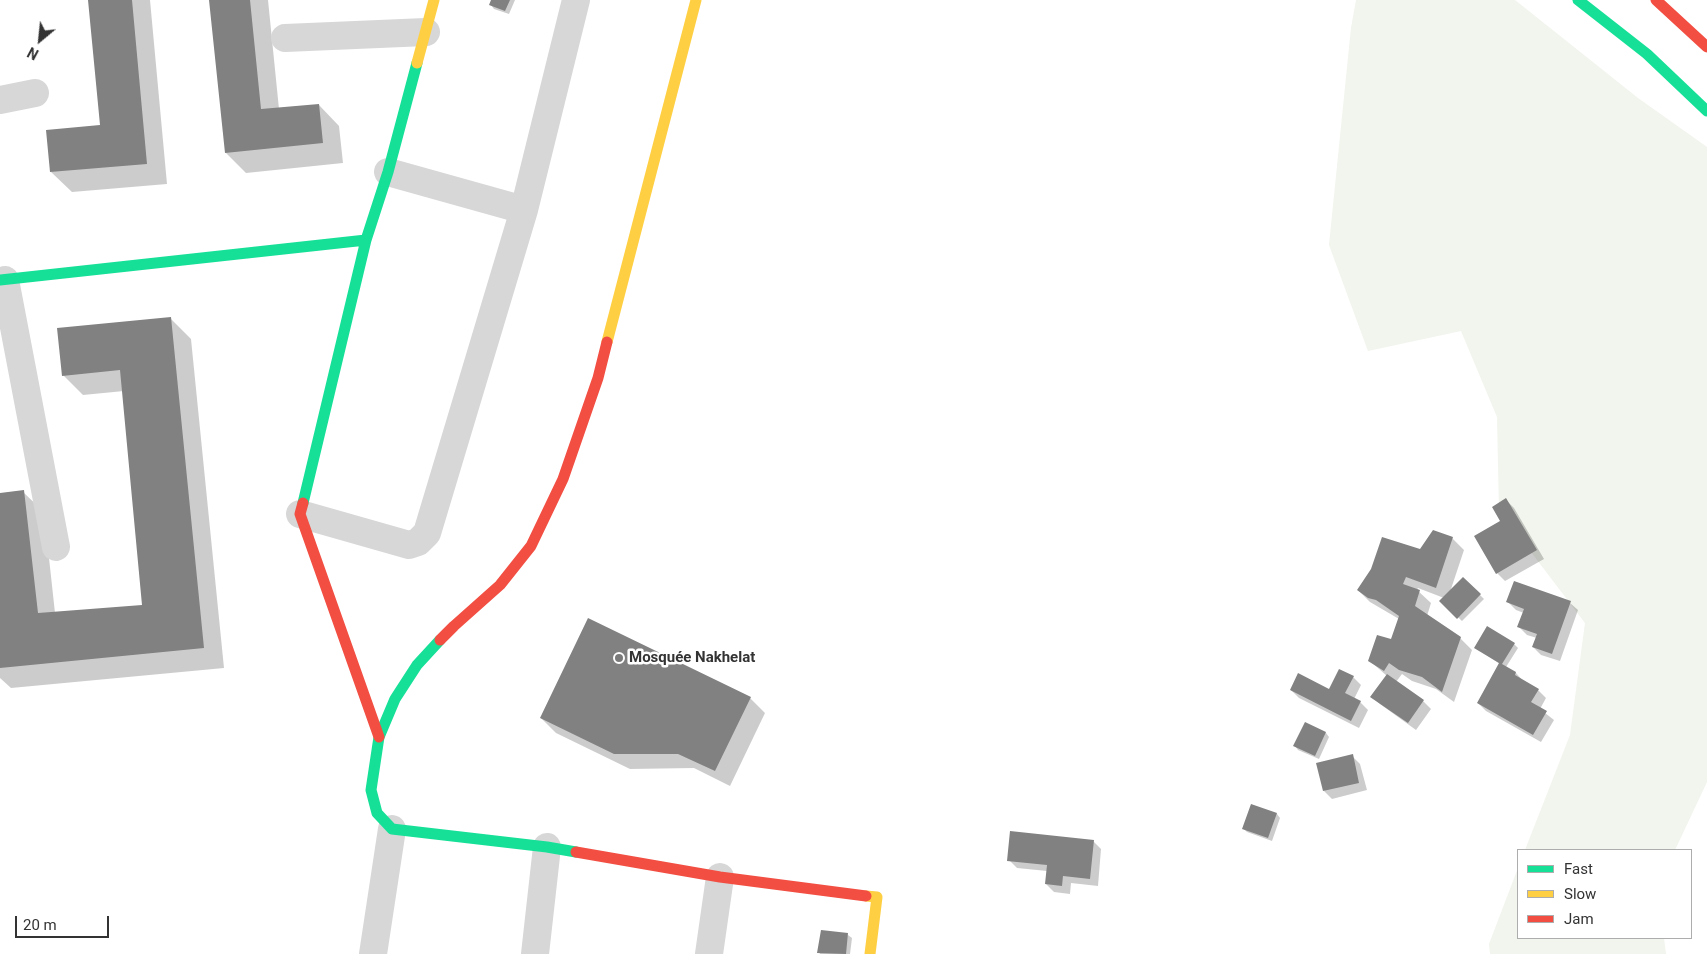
<!DOCTYPE html>
<html>
<head>
<meta charset="utf-8">
<style>
  body { margin:0 }
  #map { position:relative; width:1707px; height:954px; overflow:hidden; background:#fff; font-family:Roboto,sans-serif }
  canvas { display:block }
  .legend { position:absolute; left:1517px; top:849px; width:175px; height:90px; box-sizing:border-box; background:#fff; border:1px solid #adadad; margin:0; padding:6px 9px; list-style:none; font-size:15px; color:#333 }
  .legend li { display:flex; align-items:center; gap:10px; height:25px }
  .legend b { width:25px; border:1px solid #adadad }
  .north { position:absolute; left:15px; top:15px; width:50px; height:50px; -webkit-text-stroke:4px #fff; paint-order:stroke; rotate:208deg; font-size:14px; font-weight:700; line-height:20px; text-align:center; color:#333 }
  .north::after { content:''; display:block; margin:auto; width:18px; height:22px; background:#333; clip-path:polygon(50% 0,100% 100%,50% 72%,0 100%) }
  .scale { position:absolute; left:15px; top:916px; width:94px; height:22px; box-sizing:border-box; border:2px solid #333; border-top:0; padding-left:6px; font-size:15px; line-height:18px; white-space:nowrap; color:#333; -webkit-text-stroke:4px #fff; paint-order:stroke }
</style>
</head>
<body>
<div id="map">
<canvas width="1707" height="954"></canvas>
<ul class="legend">
<li><b style="height:6px;background:#16e098"></b>Fast</li>
<li><b style="height:6px;background:#ffcf43"></b>Slow</li>
<li><b style="height:6px;background:#f24e42"></b>Jam</li>
</ul>
<div class="north">N</div>
<div class="scale">20 m</div>
</div>
<script>
const ctx = document.querySelector('canvas').getContext('2d');
ctx.lineJoin = 'round';
function fillPath(path, color) {
  ctx.fillStyle = color;
  ctx.fill(path, 'evenodd');
}
function shape(rows) {
  const path = new Path2D();
  for (const r of rows) {
    path.moveTo(r[0], r[1]);
    for (let i = 2; i < r.length; i += 2) path.lineTo(r[i], r[i + 1]);
  }
  return path;
}
function stroke(path, color, width, dash) {
  ctx.strokeStyle = color;
  ctx.lineWidth = width;
  ctx.lineCap = dash ? 'butt' : 'round';
  ctx.setLineDash(dash || []);
  ctx.stroke(path);
}
function drawText(font, color, halo, rows, align = 'center') {
  ctx.font = font + ' Roboto,sans-serif';
  ctx.lineWidth = 5;
  ctx.setLineDash([]);
  ctx.textBaseline = 'middle';
  ctx.strokeStyle = halo;
  ctx.fillStyle = color;
  for (const [text, x, y, turn = 0] of rows) {
    ctx.save();
    ctx.translate(x, y);
    ctx.rotate((+turn || 0) * Math.PI / 180);
    ctx.textAlign = isNaN(turn) ? turn : align;
    if (halo) ctx.strokeText(text, 0, 0);
    ctx.fillText(text, 0, 0);
    ctx.restore();
  }
}
const green = shape([
  [1356,0,1515,0,1638,98,1707,147,1707,782,1675,850,1525,850,1570,735,1585,623,1499,510,1497,417,1461,331,1368,351,1329,245,1351,28],
  [1518,868,1518,938,1664,938,1666,954,1490,954,1489,944]
]);
const shadow = shape([
  [90,0,150,0,167,184,72,192,51,172,101,126],
  [210,0,268,0,279,109,319,105,339,126,343,163,246,173,226,153],
  [493,0,515,0,509,14,494,9,491,5],
  [171,319,191,339,224,668,11,688,0,678,0,494,23,492,44,512,55,613,143,606,124,391,83,395,63,375],
  [1506,500,1514,508,1544,559,1505,581,1497,573,1476,536,1502,521],
  [1452,538,1464,550,1450,592,1463,578,1484,599,1462,621,1441,601,1444,598,1418,588,1417,590,1431,603,1427,616,1460,638,1472,650,1454,702,1436,689,1412,681,1402,674,1396,682,1423,701,1431,709,1416,730,1380,704,1372,696,1387,676,1370,661,1391,641,1399,619,1370,602,1358,590,1421,551],
  [1508,602,1570,603,1578,610,1560,661,1541,655,1533,647,1537,638,1527,635,1519,627,1524,613,1516,610],
  [1514,644,1518,648,1506,667,1516,673,1524,682,1538,690,1546,698,1540,709,1554,720,1541,742,1486,711,1478,703,1500,664,1476,648],
  [1353,677,1361,685,1354,699,1360,702,1368,710,1359,728,1299,698,1291,690,1329,690],
  [750,698,765,713,730,786,694,768,630,769,556,733,541,718],
  [1305,723,1326,733,1329,737,1319,759,1298,750,1295,746],
  [1352,756,1360,764,1367,790,1332,799,1324,791],
  [1252,805,1277,814,1280,818,1272,841,1247,832,1243,828],
  [1093,841,1101,849,1098,886,1071,883,1070,894,1054,892,1046,884,1047,871,1017,868,1009,860],
  [848,935,852,938,850,954,820,954,819,952]
]);
const building = shape([
  [88,0,132,0,147,164,50,172,46,130,100,125],
  [209,0,250,0,261,109,319,104,323,143,225,153],
  [491,0,510,0,505,11,489,5],
  [171,317,204,648,0,668,0,493,24,490,38,613,142,605,120,370,62,376,57,328],
  [1506,498,1537,550,1496,574,1474,536,1500,521,1492,507],
  [1433,530,1453,537,1436,588,1406,577,1403,584,1420,590,1415,606,1461,637,1442,692,1422,677,1399,670,1389,663,1384,671,1368,661,1377,635,1391,639,1399,616,1376,600,1368,598,1357,590,1371,569,1382,537,1420,549],
  [1463,577,1481,594,1457,619,1439,601],
  [1514,581,1571,601,1552,654,1532,647,1537,634,1517,627,1524,609,1506,602],
  [588,618,751,697,715,771,678,754,614,754,540,718],
  [1487,626,1515,643,1502,664,1516,672,1515,675,1539,689,1531,702,1547,711,1533,735,1477,703,1499,663,1474,648],
  [1339,669,1354,676,1345,693,1361,701,1351,721,1290,690,1298,673,1329,689],
  [1387,674,1424,700,1408,723,1370,697],
  [1305,722,1326,732,1315,756,1293,746],
  [1353,754,1359,783,1323,791,1316,763],
  [1251,804,1277,813,1268,838,1242,829],
  [1010,831,1094,840,1090,879,1063,876,1062,886,1045,884,1047,865,1007,861],
  [821,930,848,933,846,954,817,953]
]);
const street = shape([
  [285,38,426,32],
  [0,100,35,93],
  [388,172,524,210],
  [5,280,56,547],
  [300,514,409,545,418,542,427,533,524,210,576,0],
  [373,954,392,829],
  [535,954,547,847],
  [709,954,720,877]
]);
const fast = shape([
  [1578,0,1647,54,1707,111],
  [0,280,366,240],
  [303,503,366,240,388,172,417,63],
  [440,640,417,665,395,699,379,737,371,790,377,813,392,829,547,847,576,852]
]);
const slow = shape([
  [417,63,434,0],
  [607,342,696,0],
  [866,896,877,897,870,954]
]);
const jam = shape([
  [1656,0,1707,47],
  [303,503,300,514,379,737],
  [440,640,454,626,500,585,531,546,563,479,598,378,607,342],
  [576,852,720,877,866,896]
]);
const markers = [
  [619,658,5,"#7a7a7a"]
];
const poiNames = [
  ["Mosquée Nakhelat",629,658]
];
fillPath(green, '#f1f5ed');
fillPath(shadow, '#0003');
fillPath(building, '#818181');
stroke(street, '#d7d7d7', 28);
stroke(fast, '#16e098', 11);
stroke(slow, '#ffcf43', 11);
stroke(jam, '#f24e42', 11);
for (const [x, y, r, color] of markers) {
  const dot = new Path2D();
  dot.arc(x, y, r, 0, 2 * Math.PI);
  ctx.fillStyle = color;
  ctx.fill(dot);
  stroke(dot, '#fff', 2);
}
drawText('bold 15px', '#333', '#fff', poiNames, 'left');
</script>
</body>
</html>
